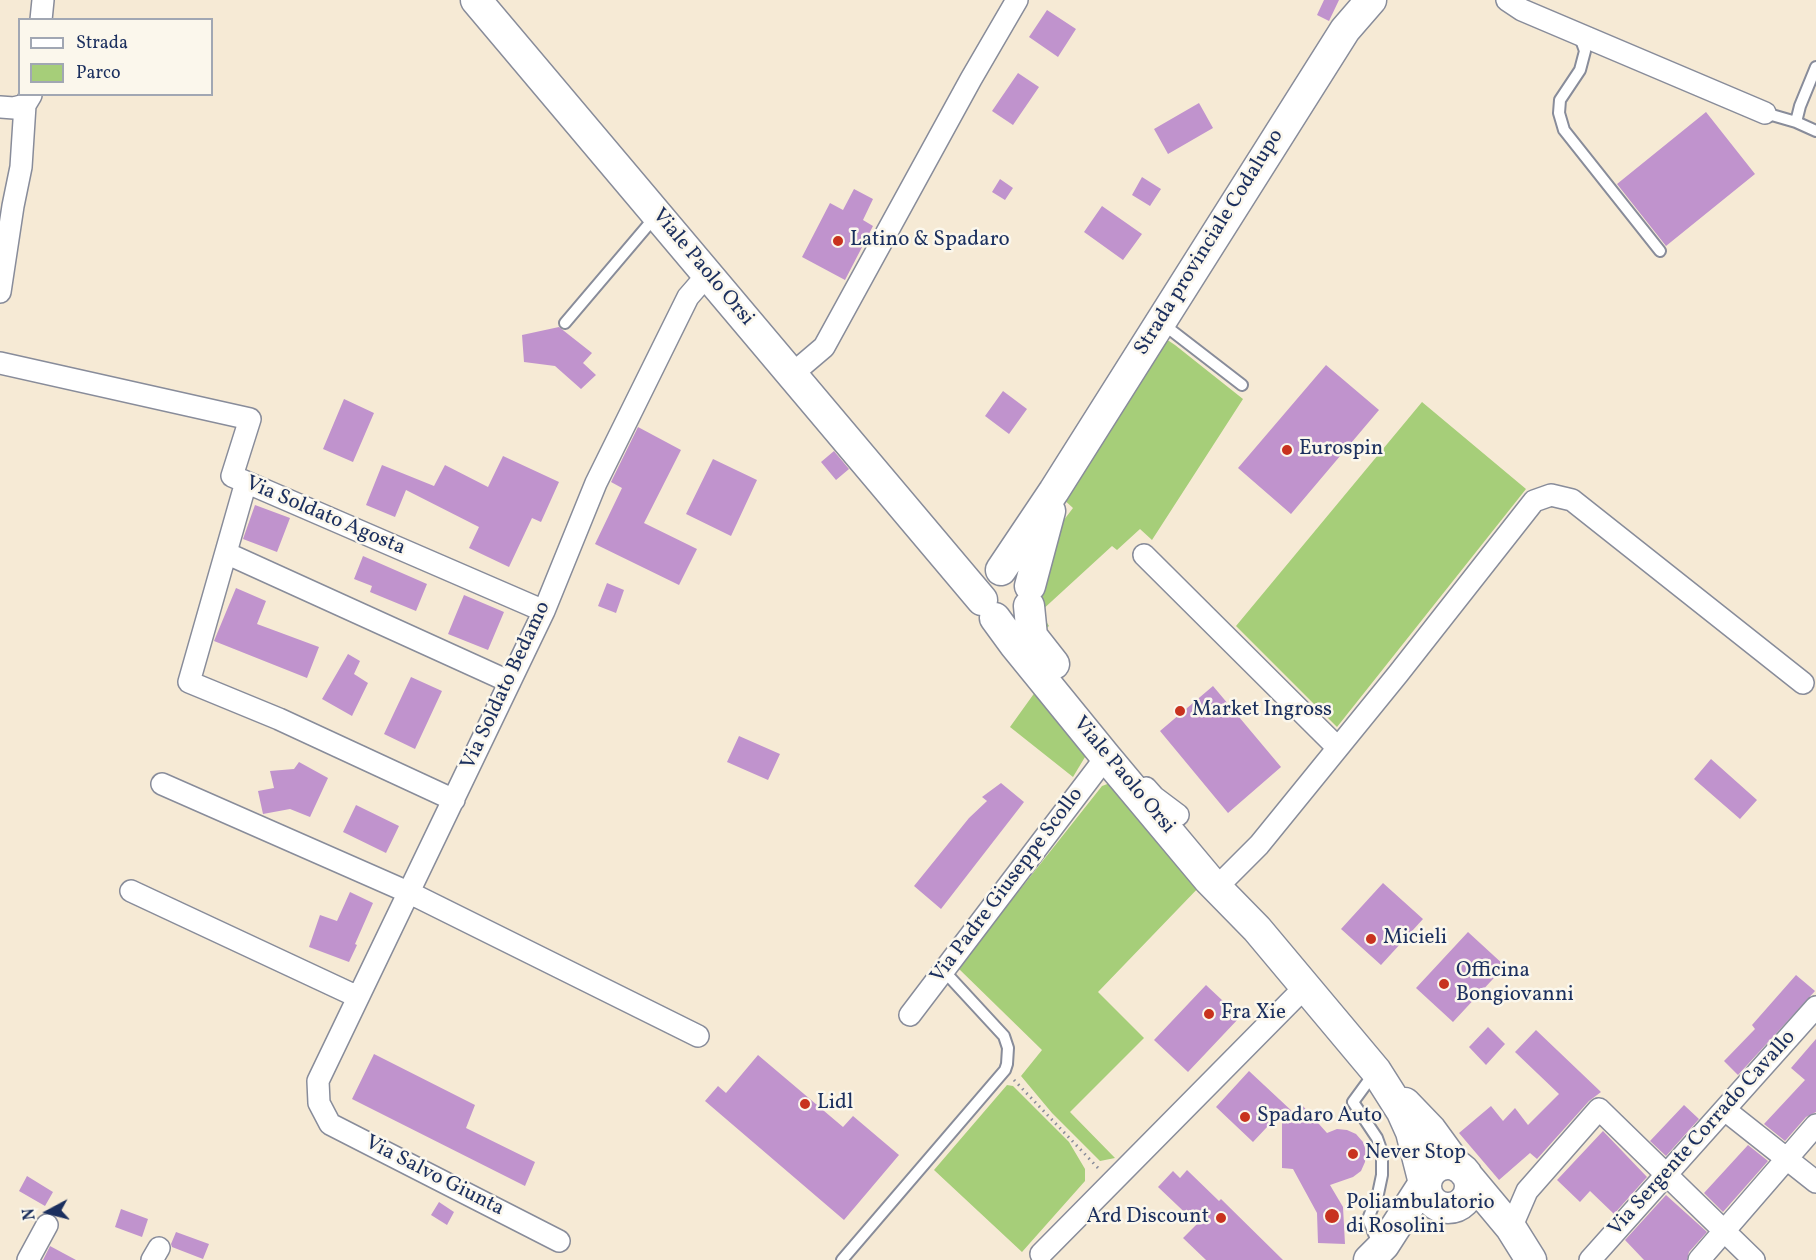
<!DOCTYPE html>
<html>
<head>
<meta charset="utf-8">
<style>
  body { margin:0 }
  #map { position:relative; width:1816px; height:1260px; overflow:hidden; background:#f6ead5; font-family:Vollkorn,serif }
  canvas { display:block }
  .legend { position:absolute; left:18px; top:18px; width:195px; height:78px; box-sizing:border-box; background:#fbf7ec; border:2px solid #a1a7b3; margin:0; padding:8px 10px; list-style:none; font-size:18px; color:#1b2f5e }
  .legend li { display:flex; align-items:center; gap:12px; height:30px }
  .legend b { width:30px; border:2px solid #a1a7b3 }
  .north { position:absolute; left:18px; top:1182px; width:60px; height:60px; -webkit-text-stroke:4px #fbf7ec; paint-order:stroke; rotate:263deg; font-size:16px; font-weight:700; line-height:24px; text-align:center; color:#1b2f5e }
  .north::after { content:''; display:block; margin:auto; width:21px; height:27px; background:#1b2f5e; clip-path:polygon(50% 0,100% 100%,50% 72%,0 100%) }
</style>
</head>
<body>
<div id="map">
<canvas width="1816" height="1260"></canvas>
<ul class="legend">
<li><b style="height:8px;background:#fff"></b>Strada</li>
<li><b style="height:16px;background:#a6ce79"></b>Parco</li>
</ul>
<div class="north">N</div>
</div>
<script>
const ctx = document.querySelector('canvas').getContext('2d');
ctx.lineJoin = 'round';
function fillPath(path, color) {
  ctx.fillStyle = color;
  ctx.fill(path, 'evenodd');
}
function shape(rows) {
  const path = new Path2D();
  for (const r of rows) {
    if (r.length === 3) {
      path.moveTo(r[0] + r[2], r[1]);
      path.arc(r[0], r[1], r[2], 0, 2 * Math.PI);
      continue;
    }
    path.moveTo(r[0], r[1]);
    for (let i = 2; i < r.length; i += 2) path.lineTo(r[i], r[i + 1]);
  }
  return path;
}
function stroke(path, color, width, dash) {
  ctx.strokeStyle = color;
  ctx.lineWidth = width;
  ctx.lineCap = dash ? 'butt' : 'round';
  ctx.setLineDash(dash || []);
  ctx.stroke(path);
}
function drawText(font, color, halo, rows, align = 'center') {
  ctx.font = font + ' Vollkorn,serif';
  ctx.lineWidth = 5;
  ctx.setLineDash([]);
  ctx.textBaseline = 'middle';
  ctx.strokeStyle = halo;
  ctx.fillStyle = color;
  for (const [text, x, y, turn = 0] of rows) {
    ctx.save();
    ctx.translate(x, y);
    ctx.rotate((+turn || 0) * Math.PI / 180);
    ctx.textAlign = isNaN(turn) ? turn : align;
    if (halo) ctx.strokeText(text, 0, 0);
    ctx.fillText(text, 0, 0);
    ctx.restore();
  }
}
const green = shape([
  [1160,340,1169,341,1175,345,1243,399,1152,540,1140,529,1117,550,1112,546,1040,612,1049,626,1039,634,1040,598,1054,533,1073,508,1061,497],
  [1422,402,1526,489,1337,727,1236,626],
  [1038,688,1087,746,1085,757,1073,777,1010,727],
  [1110,783,1204,882,1098,992,1144,1038,1070,1112,1115,1158,1100,1161,1052,1113,1021,1076,1042,1050,958,968,1102,786],
  [1007,1085,1013,1086,1069,1142,1085,1169,1085,1181,1022,1252,934,1170]
]);
const building = shape([
  [1324,0,1339,0,1329,21,1317,15],
  [1047,10,1076,29,1058,57,1029,37],
  [1018,73,1039,87,1013,125,992,111],
  [1199,103,1213,128,1168,154,1154,129],
  [1706,112,1755,174,1666,246,1617,184],
  [1142,177,1161,189,1150,206,1132,195],
  [1000,179,1013,188,1005,200,992,192],
  [854,189,873,199,863,220,873,226,845,280,802,257,830,203,843,210],
  [1102,206,1142,234,1123,260,1084,232],
  [559,327,592,353,583,363,596,375,581,389,555,366,524,362,522,335],
  [1326,365,1379,410,1291,514,1238,468],
  [1003,391,1027,409,1009,434,985,416],
  [344,399,374,413,353,462,323,449],
  [638,427,681,450,644,523,697,549,679,585,595,544,622,488,611,482],
  [834,451,849,469,836,480,821,462],
  [503,456,559,482,541,522,532,518,509,567,469,548,479,527,406,490,395,517,366,505,382,465,434,486,445,465,488,487],
  [713,459,757,480,731,536,686,514],
  [255,505,290,518,277,552,243,539],
  [363,556,427,584,416,611,370,592,372,586,354,579],
  [607,583,624,590,616,613,598,606],
  [236,588,266,601,257,624,319,647,307,678,214,641],
  [464,595,504,612,488,650,448,634],
  [348,654,360,661,354,674,368,683,352,716,322,699],
  [411,677,442,691,415,749,384,734],
  [1213,686,1281,767,1228,813,1160,731],
  [739,736,780,754,768,780,727,762],
  [1711,759,1757,800,1740,819,1694,779],
  [299,762,328,778,310,817,290,809,263,814,258,791,274,788,270,771,294,769],
  [1001,783,1024,802,941,909,914,886,969,818,987,801,982,797],
  [356,805,399,826,386,853,343,832],
  [1383,883,1423,919,1381,965,1341,929],
  [350,892,373,903,355,944,357,945,349,962,309,947,320,915,337,921],
  [1468,932,1505,966,1453,1022,1416,988],
  [1796,975,1815,991,1738,1075,1724,1061,1755,1029,1752,1025],
  [1206,985,1240,1017,1188,1072,1154,1040],
  [1488,1027,1505,1044,1486,1065,1469,1047],
  [1536,1030,1601,1092,1589,1101,1537,1159,1530,1153,1499,1180,1459,1133,1491,1106,1503,1121,1515,1108,1528,1125,1559,1094,1515,1052],
  [1816,1039,1816,1112,1806,1117,1785,1141,1764,1124,1805,1080,1791,1068],
  [374,1054,475,1105,466,1128,535,1162,525,1186,352,1099],
  [758,1055,843,1127,853,1116,899,1155,844,1220,705,1101,718,1086,726,1093],
  [1249,1071,1294,1113,1302,1105,1327,1133,1337,1129,1347,1130,1356,1134,1363,1142,1366,1151,1365,1162,1361,1171,1353,1177,1330,1185,1343,1207,1345,1244,1318,1243,1317,1213,1293,1169,1282,1168,1282,1111,1253,1142,1216,1107],
  [1684,1105,1699,1119,1666,1156,1650,1141],
  [1603,1131,1647,1177,1614,1214,1590,1191,1580,1202,1557,1180],
  [1748,1145,1768,1161,1723,1212,1704,1193],
  [1187,1170,1219,1201,1221,1199,1283,1260,1206,1260,1183,1238,1197,1224,1158,1187,1173,1171,1180,1178],
  [27,1176,53,1192,45,1206,19,1191],
  [1666,1195,1707,1232,1689,1252,1687,1260,1644,1260,1625,1240],
  [439,1202,454,1212,447,1225,431,1215],
  [121,1209,148,1219,142,1237,115,1227],
  [176,1232,209,1244,203,1259,172,1247,171,1244],
  [50,1246,76,1260,43,1260]
]);
const path = shape([
  [1014,1080,1100,1170]
]);
const lane = shape([
  [1579,34,1585,51,1580,70,1560,100,1559,113,1564,130,1660,251],
  [1765,113,1796,122,1816,131],
  [1796,122,1800,106,1816,67],
  [565,323,655,217],
  [1163,324,1242,385],
  [1375,1072,1353,1102,1377,1138,1382,1152,1382,1175,1378,1194,1368,1219,1379,1246],
  [842,1260,1005,1070,1007,1064,1008,1048,1004,1036,944,971]
]);
const street = shape([
  [1507,0,1522,10,1765,113],
  [41,20,43,0],
  [0,107,14,108,25,105,31,95],
  [0,292,13,206,21,167,25,105],
  [0,363,250,419,232,476,544,611],
  [791,375,824,347,971,79,1017,0],
  [246,482,189,682,279,719,454,800],
  [226,553,510,682],
  [1144,555,1337,747],
  [162,784,410,893,698,1036],
  [1146,788,1154,797,1178,815],
  [1216,888,1259,845,1398,674,1534,501,1551,495,1572,500,1803,683],
  [131,891,358,997],
  [910,1015,1106,757],
  [1725,1110,1816,1182],
  [1511,1228,1527,1191,1599,1109,1754,1260],
  [559,1241,330,1124,319,1103,318,1081,544,611,596,483,688,297,708,274],
  [1041,1254,1306,986],
  [28,1260,47,1225],
  [152,1260,159,1248],
  [1590,1260,1816,1007],
  [1699,1260,1816,1125]
]);
const secondary = shape([
  [476,0,982,600],
  [1001,570,1054,491,1345,30,1371,0],
  [1030,586,1050,511],
  [1029,606,1032,636,1054,664],
  [995,618,1014,644,1106,757,1209,880,1257,929,1376,1071,1402,1112,1411,1132,1426,1191],
  [1405,1103,1431,1130,1458,1167],
  [1448,1186,22],
  [1465,1173,1511,1228,1531,1260],
  [1369,1260,1384,1245,1431,1172]
]);
const markers = [
  [838,241,6,"#c8321e"],
  [1287,450,6,"#c8321e"],
  [1180,711,6,"#c8321e"],
  [1371,939,6,"#c8321e"],
  [1444,984,6,"#c8321e"],
  [1209,1014,6,"#c8321e"],
  [805,1104,6,"#c8321e"],
  [1245,1117,6,"#c8321e"],
  [1353,1154,6,"#c8321e"],
  [1332,1216,8,"#c8321e"],
  [1221,1218,6,"#c8321e"]
];
const poiNames = [
  ["Latino & Spadaro",850,241],
  ["Eurospin",1299,450],
  ["Market Ingross",1192,711],
  ["Micieli",1383,939],
  ["Officina",1456,972],
  ["Bongiovanni",1456,996],
  ["Fra Xie",1221,1014],
  ["Lidl",817,1104],
  ["Spadaro Auto",1257,1117],
  ["Never Stop",1365,1154],
  ["Poliambulatorio",1346,1204],
  ["di Rosolini",1346,1228],
  ["Ard Discount",1209,1218,"right"]
];
const streetNames = [
  ["Strada provinciale Codalupo",1210,243,-58],
  ["Viale Paolo Orsi",702,268,50],
  ["Via Soldato Agosta",325,517,23],
  ["Via Soldato Bedamo",507,686,-65],
  ["Viale Paolo Orsi",1123,776,50],
  ["Via Padre Giuseppe Scollo",1008,886,-53],
  ["Via Sergente Corrado Cavallo",1703,1134,-48],
  ["Via Salvo Giunta",434,1177,27]
];
fillPath(green, '#a6ce79');
fillPath(building, '#c093cd');
stroke(lane, '#888c9a', 14);
stroke(street, '#888c9a', 24);
stroke(secondary, '#888c9a', 33);
stroke(path, '#888c9a', 3, [1.5, 4.5]);
stroke(lane, '#fff', 10);
stroke(street, '#fff', 21);
stroke(secondary, '#fff', 30);
for (const [x, y, r, color] of markers) {
  const dot = new Path2D();
  dot.arc(x, y, r, 0, 2 * Math.PI);
  ctx.fillStyle = color;
  ctx.fill(dot);
  stroke(dot, '#fbf7ec', 2);
}
drawText('21px', '#1b2f5e', '#fbf7ec', poiNames, 'left');
drawText('21px', '#1b2f5e', '#fbf7ec', streetNames);
</script>
</body>
</html>
